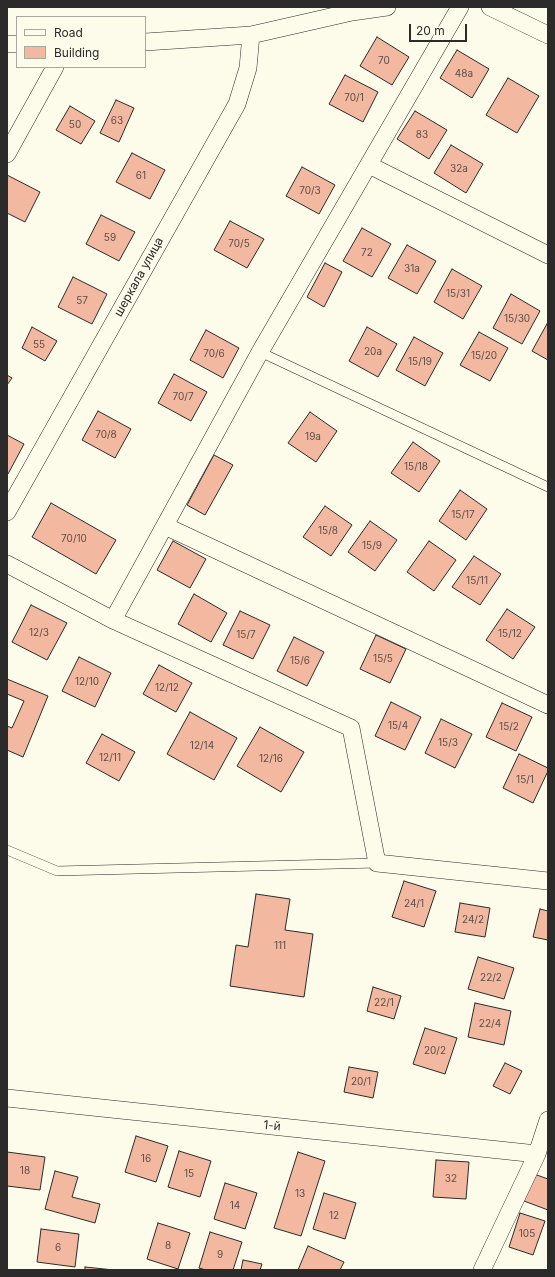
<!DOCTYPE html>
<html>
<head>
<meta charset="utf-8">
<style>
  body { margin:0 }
  #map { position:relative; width:555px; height:1277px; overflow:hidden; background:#fdfbea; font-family:Inter,sans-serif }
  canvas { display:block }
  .frame { position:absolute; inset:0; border:8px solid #2b2b2b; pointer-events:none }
  .legend { position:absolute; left:16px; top:16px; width:130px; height:52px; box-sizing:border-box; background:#fdfbea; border:1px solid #a9a89e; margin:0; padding:5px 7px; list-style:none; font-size:12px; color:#2b2b2b }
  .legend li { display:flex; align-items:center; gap:8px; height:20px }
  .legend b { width:20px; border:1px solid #a9a89e }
  .scale { position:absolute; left:409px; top:24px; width:58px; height:18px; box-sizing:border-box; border:2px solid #2b2b2b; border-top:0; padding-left:5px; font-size:12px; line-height:14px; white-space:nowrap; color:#2b2b2b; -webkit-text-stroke:3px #fdfbea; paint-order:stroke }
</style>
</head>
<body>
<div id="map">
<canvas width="555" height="1277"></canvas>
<div class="frame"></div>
<ul class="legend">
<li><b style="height:5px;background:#fdfbea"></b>Road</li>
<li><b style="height:11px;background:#f2b8a0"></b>Building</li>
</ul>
<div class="scale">20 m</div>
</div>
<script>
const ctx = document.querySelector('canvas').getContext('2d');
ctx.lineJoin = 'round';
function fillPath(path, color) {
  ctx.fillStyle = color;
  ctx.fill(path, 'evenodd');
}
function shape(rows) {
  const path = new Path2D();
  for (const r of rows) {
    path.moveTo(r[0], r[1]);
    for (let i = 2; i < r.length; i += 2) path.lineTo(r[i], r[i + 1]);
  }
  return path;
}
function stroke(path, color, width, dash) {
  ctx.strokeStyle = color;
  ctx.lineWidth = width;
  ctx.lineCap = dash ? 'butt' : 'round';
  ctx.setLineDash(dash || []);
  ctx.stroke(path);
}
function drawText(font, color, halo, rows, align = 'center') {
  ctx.font = font + ' Inter,sans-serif';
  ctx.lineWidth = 3;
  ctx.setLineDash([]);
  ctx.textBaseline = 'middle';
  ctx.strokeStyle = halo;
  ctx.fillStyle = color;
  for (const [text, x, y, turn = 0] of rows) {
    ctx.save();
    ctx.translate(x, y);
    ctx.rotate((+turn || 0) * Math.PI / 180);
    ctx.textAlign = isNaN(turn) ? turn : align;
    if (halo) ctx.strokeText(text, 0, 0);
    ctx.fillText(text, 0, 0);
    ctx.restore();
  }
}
const building = shape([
  [377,37,409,57,392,85,360,66,377,37],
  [457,50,489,69,472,98,440,78,457,50],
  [345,75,378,92,363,122,329,104,345,75],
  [508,78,539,96,517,133,486,115,508,78],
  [116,100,134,108,119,142,100,133,116,100],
  [70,106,95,121,81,144,56,130,70,106],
  [415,111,447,130,429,159,397,139,415,111],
  [451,145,483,164,466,193,434,173,451,145],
  [132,153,165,170,150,199,116,182,132,153],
  [302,167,335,185,319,214,286,196,302,167],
  [7,175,40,192,25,222,7,213,7,175],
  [101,215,135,232,119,261,86,244,101,215],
  [230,221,264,239,247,268,214,250,230,221],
  [362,228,391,244,372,277,343,261,362,228],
  [407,245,436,261,417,294,388,278,407,245],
  [325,263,342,272,324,307,307,297,325,263],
  [452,269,482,286,463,319,434,302,452,269],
  [73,277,107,294,92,324,58,307,73,277],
  [511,294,540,311,522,344,493,328,511,294],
  [548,322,548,360,532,351,548,322],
  [32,327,57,341,45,361,22,348,32,327],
  [367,327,397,344,378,377,349,361,367,327],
  [206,330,239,348,223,378,190,360,206,330],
  [479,332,508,348,490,381,460,365,479,332],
  [414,337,443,353,425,386,396,370,414,337],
  [174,374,207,392,191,421,158,403,174,374],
  [7,375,12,378,7,385,7,375],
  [98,411,131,429,115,458,82,440,98,411],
  [310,412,337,431,316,462,288,443,310,412],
  [7,435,24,444,8,474,7,473,7,435],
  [413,442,440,461,419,492,391,473,413,442],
  [214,455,233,465,205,515,187,505,214,455],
  [460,490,487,509,466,540,439,521,460,490],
  [51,503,116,540,96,574,32,537,51,503],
  [325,506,352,525,331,556,303,537,325,506],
  [370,521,397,540,375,571,348,552,370,521],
  [173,541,206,559,190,588,157,570,173,541],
  [429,541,456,560,434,591,407,572,429,541],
  [474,556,501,574,480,605,452,587,474,556],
  [194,594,227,613,211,642,178,624,194,594],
  [31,605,67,623,47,660,12,642,31,605],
  [507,609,535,627,513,659,486,640,507,609],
  [240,611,270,625,253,659,223,645,240,611],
  [376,635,406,649,390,683,360,669,376,635],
  [294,637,324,652,307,686,277,671,294,637],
  [79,657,111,673,95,707,62,691,79,657],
  [159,665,192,683,176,712,143,694,159,665],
  [7,679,48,696,23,757,7,750,7,726,12,728,24,701,7,694,7,679],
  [391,702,421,717,405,750,375,736,391,702],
  [502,703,532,717,516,751,486,737,502,703],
  [190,712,237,738,214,780,167,754,190,712],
  [441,719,472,734,455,768,425,753,441,719],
  [260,727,304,752,281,792,237,766,260,727],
  [102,734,135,752,119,781,86,763,102,734],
  [519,754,548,768,548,771,533,803,503,788,519,754],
  [404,881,436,891,424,927,392,917,404,881],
  [256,894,290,899,285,930,313,934,304,997,230,986,236,945,248,947,256,894],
  [460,903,490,908,485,937,455,932,460,903],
  [540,909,548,911,548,940,533,937,540,909],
  [478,957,514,968,504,999,468,989,478,957],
  [373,987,401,996,394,1019,367,1011,373,987],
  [475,1003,511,1011,504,1045,468,1037,475,1003],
  [425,1028,457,1038,445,1074,413,1064,425,1028],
  [505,1063,522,1071,510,1094,493,1086,505,1063],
  [349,1067,378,1072,373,1098,344,1092,349,1067],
  [136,1136,168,1146,156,1182,125,1172,136,1136],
  [179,1151,211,1161,200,1197,168,1187,179,1151],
  [7,1152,45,1157,40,1190,7,1186,7,1152],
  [298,1152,325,1161,301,1236,274,1228,298,1152],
  [436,1160,469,1162,466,1199,433,1197,436,1160],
  [55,1171,78,1177,72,1197,100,1204,95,1223,45,1209,55,1171],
  [534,1174,548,1179,548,1210,524,1201,534,1174],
  [225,1183,257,1193,245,1229,214,1219,225,1183],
  [324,1193,356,1203,345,1239,313,1229,324,1193],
  [520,1213,545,1221,533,1255,509,1247,520,1213],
  [158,1223,190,1233,178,1269,147,1259,158,1223],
  [41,1229,79,1234,75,1267,37,1262,41,1229],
  [210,1232,242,1242,233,1270,206,1270,199,1268,210,1232],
  [308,1246,344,1262,340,1270,298,1270,308,1246],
  [243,1260,262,1264,260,1270,241,1270,243,1260],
  [85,1267,114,1270,85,1270,85,1267]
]);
const lane = shape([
  [260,352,548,487],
  [7,850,57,871,377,863]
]);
const street = shape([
  [490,7,548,35],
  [145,42,251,35,352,12,387,7],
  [7,44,17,44],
  [7,154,55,67],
  [369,165,548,255],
  [7,512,237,104,248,68,251,35],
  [165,526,548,705],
  [7,564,113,620,351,728,377,863,548,881],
  [113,620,260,352,460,7],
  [7,1098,537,1154],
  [482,1270,537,1154,548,1120]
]);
const numberNames = [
  ["70",384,61],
  ["48а",464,74],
  ["70/1",354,98],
  ["63",117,121],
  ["50",75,125],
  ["83",422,135],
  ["32а",459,169],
  ["61",141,176],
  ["70/3",310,191],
  ["59",110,238],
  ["70/5",239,244],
  ["72",367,253],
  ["31а",412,269],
  ["15/31",458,294],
  ["57",82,301],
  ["15/30",517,319],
  ["55",39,345],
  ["20а",373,352],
  ["70/6",214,354],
  ["15/20",484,356],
  ["15/19",420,362],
  ["70/7",183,397],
  ["70/8",106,435],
  ["19а",313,437],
  ["15/18",416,467],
  ["15/17",463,515],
  ["15/8",328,531],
  ["70/10",74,539],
  ["15/9",372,546],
  ["15/11",477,581],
  ["12/3",39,633],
  ["15/12",510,634],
  ["15/7",246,635],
  ["15/5",383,659],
  ["15/6",300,661],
  ["12/10",87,682],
  ["12/12",167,688],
  ["15/4",398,726],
  ["15/2",509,727],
  ["15/3",448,743],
  ["12/14",202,746],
  ["12/11",110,758],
  ["12/16",271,759],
  ["15/1",525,780],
  ["24/1",414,904],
  ["24/2",473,920],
  ["111",280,946],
  ["22/2",491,978],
  ["22/1",384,1003],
  ["22/4",490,1024],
  ["20/2",435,1051],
  ["20/1",361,1082],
  ["16",146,1159],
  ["18",25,1171],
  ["15",189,1174],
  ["32",451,1179],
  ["13",300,1194],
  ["14",235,1206],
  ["12",334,1216],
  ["105",527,1234],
  ["8",168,1246],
  ["6",58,1248],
  ["9",220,1255]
];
const streetNames = [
  ["шеркала улица",139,277,-61],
  ["1-й",272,1126,6]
];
fillPath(building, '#f2b8a0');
stroke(building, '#2b2b2b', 1);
stroke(lane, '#2b2b2b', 10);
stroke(street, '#2b2b2b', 18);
stroke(lane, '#fdfbea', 9);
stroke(street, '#fdfbea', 17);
drawText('10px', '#5d4e48', null, numberNames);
drawText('12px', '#2b2b2b', '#fdfbea', streetNames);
</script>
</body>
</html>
